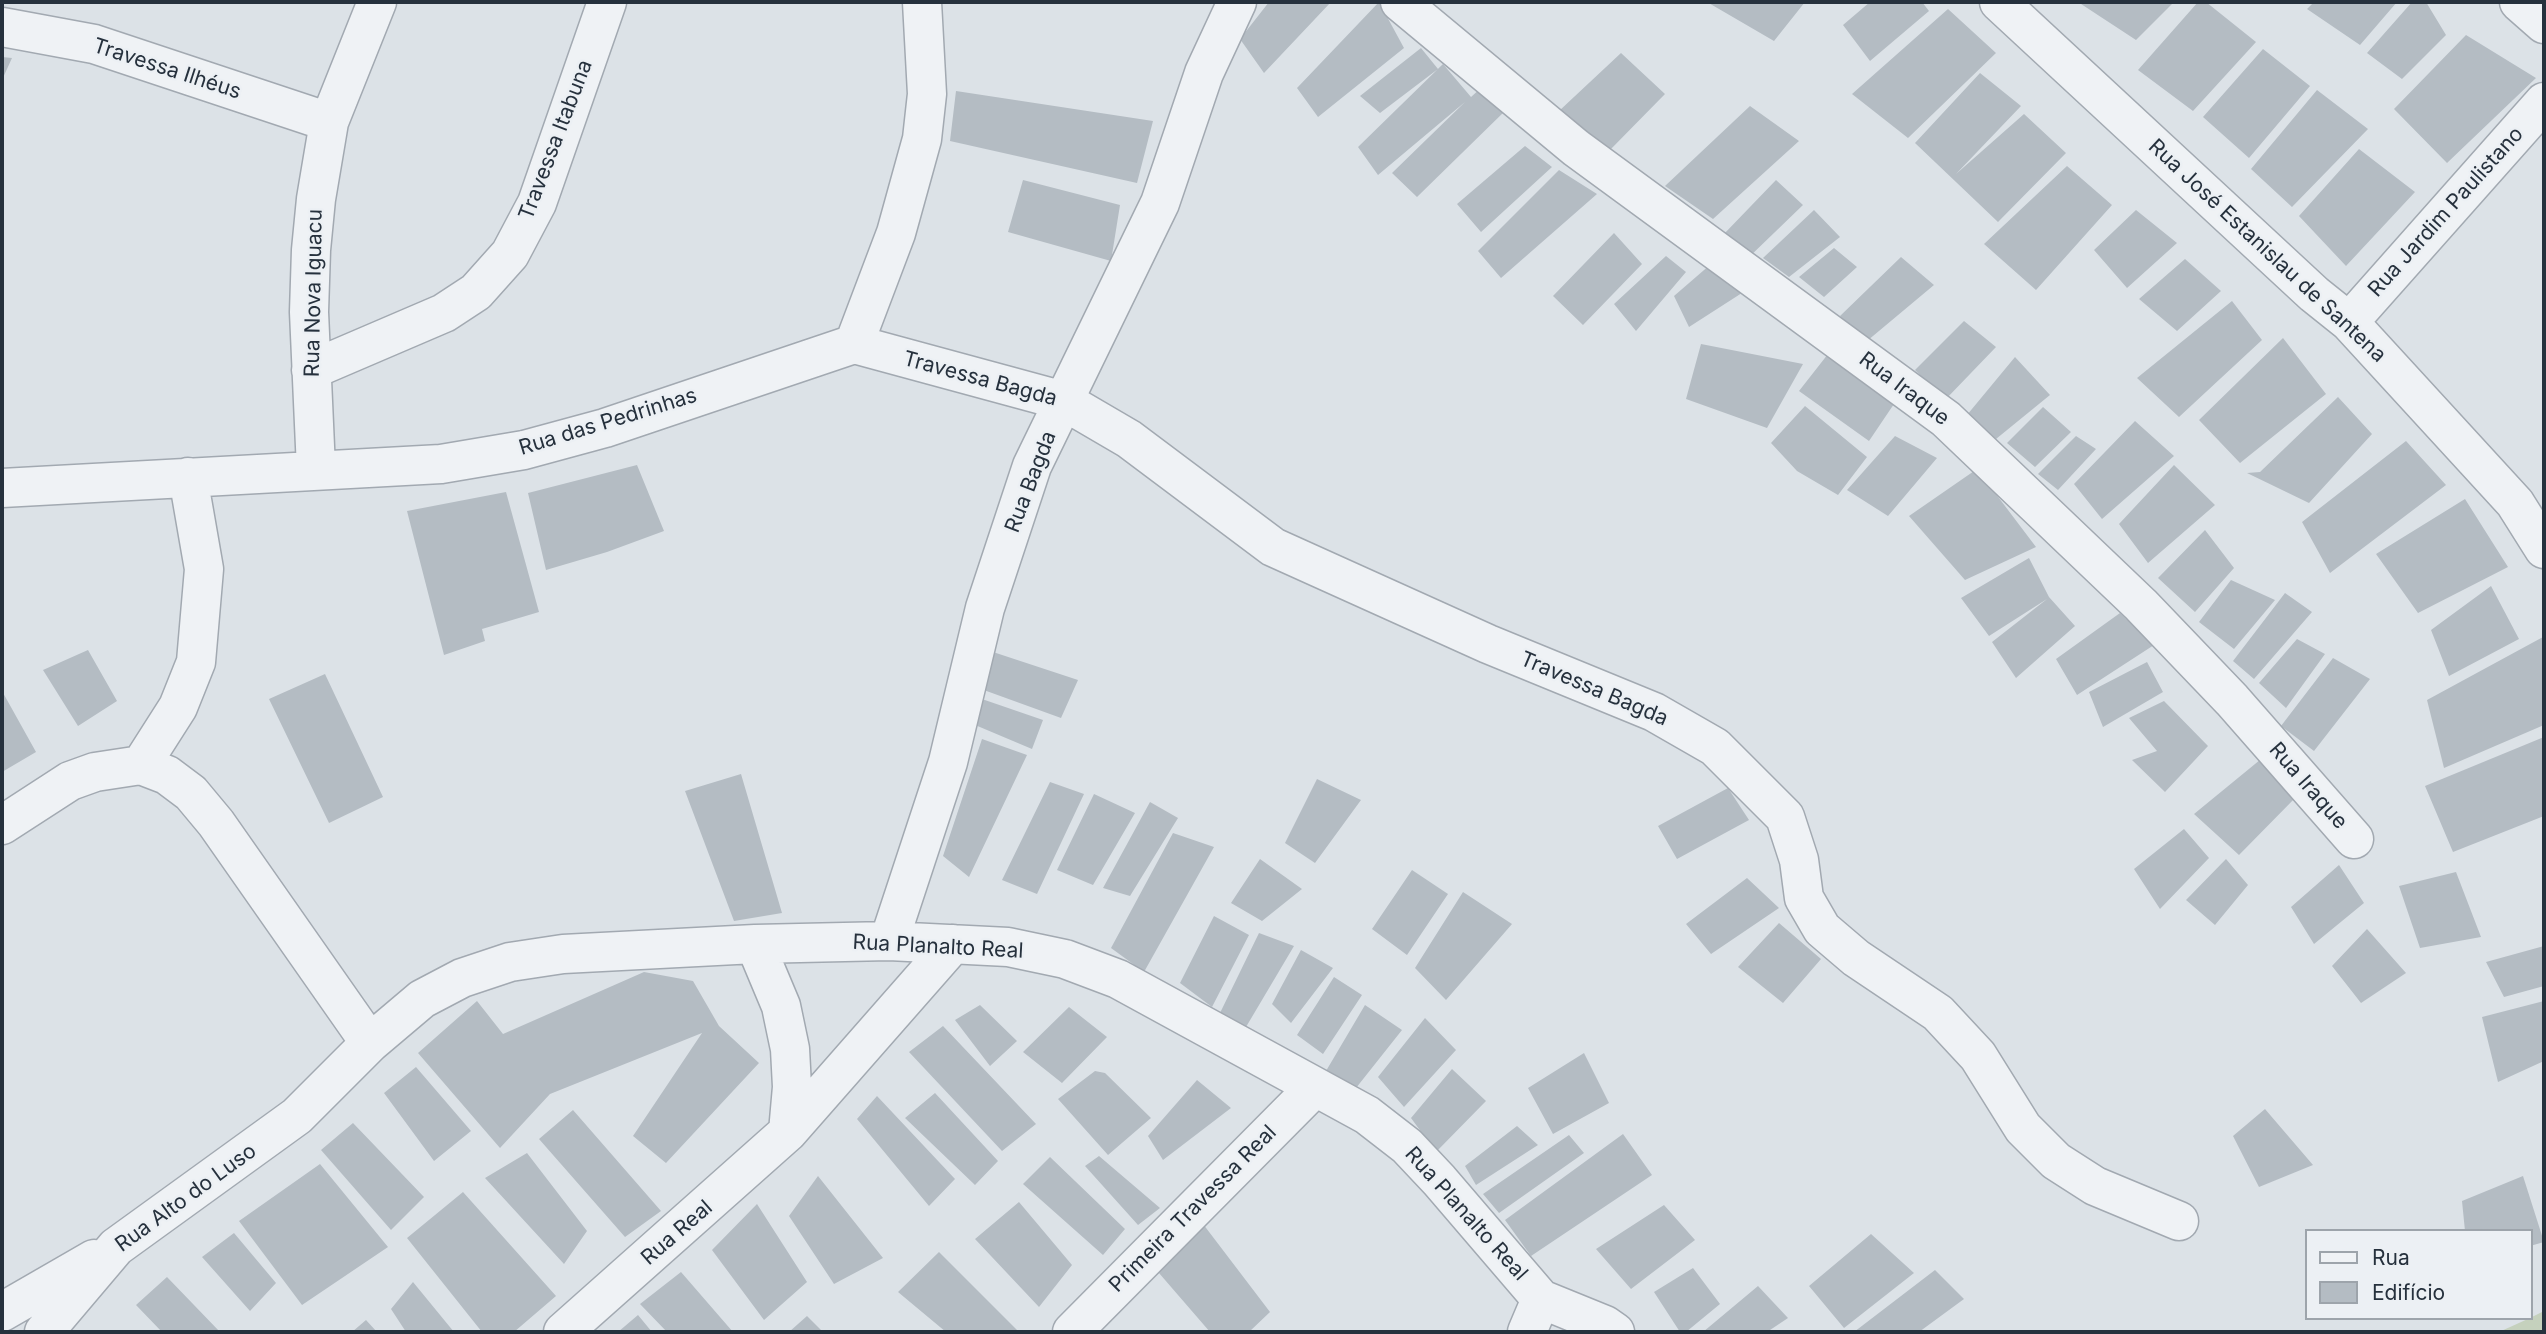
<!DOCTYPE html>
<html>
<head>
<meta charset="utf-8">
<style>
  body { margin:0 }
  #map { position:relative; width:2546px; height:1334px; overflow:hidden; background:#dce2e7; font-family:Inter,sans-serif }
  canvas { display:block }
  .frame { position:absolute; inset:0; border:4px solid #26313d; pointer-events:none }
  .legend { position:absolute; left:2305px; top:1229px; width:228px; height:91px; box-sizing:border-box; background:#ecf0f4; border:2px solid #9da4ab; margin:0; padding:9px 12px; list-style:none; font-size:21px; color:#26313d }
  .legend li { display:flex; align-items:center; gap:14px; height:35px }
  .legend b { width:35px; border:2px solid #9da4ab }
</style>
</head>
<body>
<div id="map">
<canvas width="2546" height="1334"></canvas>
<div class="frame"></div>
<ul class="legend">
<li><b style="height:9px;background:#eff2f5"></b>Rua</li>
<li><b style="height:19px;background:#b4bcc3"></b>Edifício</li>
</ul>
</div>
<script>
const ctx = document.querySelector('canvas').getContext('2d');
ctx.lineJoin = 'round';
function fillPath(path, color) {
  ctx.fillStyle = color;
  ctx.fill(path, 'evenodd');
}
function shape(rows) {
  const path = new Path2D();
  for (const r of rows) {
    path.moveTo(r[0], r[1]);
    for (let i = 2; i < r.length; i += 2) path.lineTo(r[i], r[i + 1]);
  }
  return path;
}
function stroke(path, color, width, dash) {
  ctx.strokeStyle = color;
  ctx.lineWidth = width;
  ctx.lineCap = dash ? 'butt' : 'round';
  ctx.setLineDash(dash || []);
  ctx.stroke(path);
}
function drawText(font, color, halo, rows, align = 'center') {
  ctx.font = font + ' Inter,sans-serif';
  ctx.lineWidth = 5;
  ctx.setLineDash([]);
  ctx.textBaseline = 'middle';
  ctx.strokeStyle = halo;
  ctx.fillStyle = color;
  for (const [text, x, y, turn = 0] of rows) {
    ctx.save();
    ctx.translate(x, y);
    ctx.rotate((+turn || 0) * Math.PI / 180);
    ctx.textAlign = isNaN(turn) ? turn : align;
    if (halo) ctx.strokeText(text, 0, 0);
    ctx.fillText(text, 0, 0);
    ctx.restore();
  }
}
const green = shape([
  [2544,1311,2544,1332,2499,1332,2530,1318]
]);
const building = shape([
  [1269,2,1331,2,1264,73,1240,39],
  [1379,2,1404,48,1318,117,1297,88],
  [1707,2,1805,2,1774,41],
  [1870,2,1922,2,1929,11,1870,61,1843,25],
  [2078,2,2174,2,2136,40],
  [2198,2,2206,2,2256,42,2193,111,2138,70],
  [2314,2,2397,2,2360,45,2307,9],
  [2412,2,2426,2,2446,35,2402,79,2367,53],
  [1948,9,1996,53,1908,138,1852,94],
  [2466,35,2536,78,2447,163,2394,109],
  [1421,48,1438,69,1380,113,1360,96],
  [2263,49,2310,86,2249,158,2203,117],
  [1621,53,1665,94,1609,151,1559,111],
  [2,57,12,58,2,80],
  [1443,64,1471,97,1482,87,1506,110,1417,197,1392,173,1465,102,1378,175,1358,147],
  [1980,73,2021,106,1956,174,2024,114,2066,153,1998,222,1915,143],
  [2317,90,2368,129,2292,207,2251,169],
  [956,91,1153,121,1137,183,950,141],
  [1750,106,1799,141,1713,219,1665,186],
  [1525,146,1552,167,1481,232,1457,204],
  [2359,149,2415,192,2346,266,2299,216],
  [2067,166,2112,205,2036,290,1984,244],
  [1559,170,1597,194,1501,278,1478,251],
  [1023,180,1120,205,1111,261,1008,232],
  [1776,180,1803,205,1746,260,1723,235],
  [1814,210,1840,237,1789,277,1763,258],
  [2136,210,2177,243,2127,288,2094,250],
  [1614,233,1642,264,1583,325,1553,296],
  [1834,248,1857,267,1824,297,1799,277],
  [1666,256,1686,272,1636,331,1614,304],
  [1901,257,1934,285,1867,341,1840,316],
  [2185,259,2221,291,2177,331,2139,299],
  [1711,264,1745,291,1689,327,1674,296],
  [2232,301,2262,340,2179,417,2137,378],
  [1964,321,1996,347,1945,400,1915,370],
  [2283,338,2326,394,2240,463,2199,420],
  [1701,344,1803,364,1767,428,1686,399],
  [1828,354,1896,401,1869,441,1799,391],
  [2015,357,2050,395,1996,439,1967,415],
  [2338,397,2372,434,2309,503,2247,473,2260,472],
  [1805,406,1867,457,1838,495,1797,471,1771,443],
  [2043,407,2071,432,2035,467,2007,443],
  [2135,421,2174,456,2102,519,2074,484],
  [1895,436,1937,458,1888,516,1847,490],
  [2076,436,2096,449,2058,490,2038,474],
  [2406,441,2446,485,2330,573,2302,522],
  [637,465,664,531,607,552,546,570,528,493],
  [2174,465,2215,505,2148,563,2119,524],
  [1977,469,2036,547,1965,580,1909,516],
  [506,492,539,612,482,629,485,641,444,655,407,511],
  [2465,499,2508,567,2418,613,2376,554],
  [2205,530,2234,568,2195,612,2158,578],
  [2029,558,2049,597,2075,626,2016,678,1992,642,2047,599,1989,636,1961,598],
  [2231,580,2275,600,2234,649,2199,622],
  [2491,586,2519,639,2449,676,2431,630],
  [2285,593,2312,612,2254,679,2233,661],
  [2120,613,2154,645,2077,695,2056,659],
  [2543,637,2544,725,2444,768,2427,700],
  [2297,639,2325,654,2286,708,2259,683],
  [88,650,117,701,78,726,43,670],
  [993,652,1078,680,1061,718,981,689],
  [2333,658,2370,679,2314,751,2281,726],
  [2147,662,2163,692,2103,727,2089,692],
  [325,674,383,797,329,823,269,699],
  [2,691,36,752,2,772],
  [979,698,1043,720,1032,749,968,722],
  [2164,701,2208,746,2165,792,2132,760,2157,751,2129,718],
  [2544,737,2544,816,2453,852,2425,786],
  [982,739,1027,755,969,877,943,856],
  [2266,755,2298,795,2239,855,2194,814],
  [741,774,782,913,734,921,685,791],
  [1317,779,1361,800,1315,863,1285,843],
  [1050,782,1084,794,1037,894,1002,880],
  [1728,788,1749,820,1677,859,1658,826],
  [1094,794,1135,813,1093,885,1057,870],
  [1150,802,1178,818,1130,896,1103,888],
  [2184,829,2209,858,2160,909,2134,869],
  [1173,833,1214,847,1144,972,1111,948],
  [1260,859,1302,889,1262,921,1231,903],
  [2226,859,2248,885,2215,925,2186,900],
  [2339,865,2364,903,2314,944,2291,907],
  [1412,870,1448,894,1407,955,1372,929],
  [2456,872,2481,937,2420,948,2399,886],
  [1747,878,1779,908,1711,954,1686,924],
  [1463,892,1512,924,1446,1000,1415,968],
  [1214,916,1249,935,1212,1007,1180,983],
  [1779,923,1821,959,1783,1003,1738,967],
  [2367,929,2406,973,2361,1003,2332,966],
  [1259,933,1294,946,1246,1027,1220,1013],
  [2544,946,2544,986,2504,997,2486,962],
  [1301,950,1333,968,1291,1023,1272,1004],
  [644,972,693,981,719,1026,759,1063,666,1163,633,1136,702,1033,550,1094,500,1148,418,1053,477,1001,503,1034],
  [1334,977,1362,995,1323,1054,1297,1035],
  [2544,1001,2544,1061,2498,1082,2482,1017],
  [980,1005,1017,1041,990,1066,955,1020],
  [1365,1005,1402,1030,1356,1088,1326,1071],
  [1069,1007,1107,1037,1062,1083,1023,1052],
  [1425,1018,1456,1050,1404,1107,1378,1077],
  [943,1026,1036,1124,1002,1151,909,1052],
  [1584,1053,1609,1103,1553,1134,1528,1088],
  [416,1067,471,1131,434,1161,384,1093],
  [1452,1069,1486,1101,1436,1152,1411,1118],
  [1095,1071,1105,1073,1151,1118,1108,1155,1058,1099],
  [1197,1080,1231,1108,1163,1160,1148,1136],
  [935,1093,998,1161,975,1185,905,1118],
  [877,1096,955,1179,929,1206,857,1119],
  [2265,1109,2313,1165,2259,1187,2233,1136],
  [573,1110,661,1211,625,1237,539,1139],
  [353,1123,424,1197,391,1230,321,1150],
  [1517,1126,1538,1145,1476,1185,1465,1166],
  [1623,1134,1652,1175,1531,1256,1505,1220],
  [1569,1135,1584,1153,1499,1213,1483,1194],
  [527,1153,587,1231,564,1264,485,1178],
  [1099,1156,1160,1208,1138,1225,1085,1166],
  [1050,1157,1125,1229,1103,1255,1023,1184],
  [320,1164,388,1247,302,1305,239,1221],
  [818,1176,883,1258,834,1284,789,1216],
  [2523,1176,2544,1242,2530,1246,2530,1231,2465,1231,2462,1201],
  [463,1192,556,1296,514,1332,482,1332,407,1238],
  [1019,1202,1072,1265,1039,1307,975,1239],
  [757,1204,807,1282,764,1320,712,1250],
  [1664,1205,1695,1240,1631,1289,1596,1249],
  [1200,1220,1270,1312,1249,1332,1210,1332,1146,1258],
  [234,1233,276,1283,250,1311,202,1257],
  [1871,1234,1914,1273,1844,1328,1809,1286],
  [939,1252,1018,1331,946,1332,898,1292],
  [1693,1268,1720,1304,1686,1332,1680,1332,1654,1292],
  [1935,1270,1964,1299,1919,1332,1854,1332],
  [681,1272,733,1332,667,1332,640,1304],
  [167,1277,220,1332,162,1332,136,1305],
  [413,1282,454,1332,406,1332,391,1309],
  [1758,1286,1788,1318,1767,1332,1703,1332],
  [638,1315,652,1332,618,1332],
  [807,1316,823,1332,789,1332],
  [366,1320,377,1332,352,1332]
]);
const minor = shape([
  [1400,2,1576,148,1946,419,2141,605,2232,700,2354,839],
  [1999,2,2314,294,2349,322,2515,503,2544,549],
  [2519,2,2544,24],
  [2,27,94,44,329,122],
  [2349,322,2544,102],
  [854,344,1064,401,1129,439,1273,547,1488,644,1654,712,1715,747,1785,817,1799,860,1804,898,1822,929,1856,958,1938,1013,1978,1056,2023,1128,2056,1161,2095,1186,2179,1221],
  [311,370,444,313,476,292,510,254,537,203,607,2],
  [316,469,309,312,311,250,316,199,329,122,377,2],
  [2,488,441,464,524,450,605,428,854,344,896,233,922,139,927,94,922,2],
  [141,765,178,707,196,662,204,569,188,477],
  [2,825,70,781,95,772,141,765,167,775,191,793,216,823,370,1043,297,1116,116,1247,44,1332],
  [889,941,948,762,985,608,1032,466,1160,203,1204,73,1237,2],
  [755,944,781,1006,790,1049,792,1087,788,1132],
  [370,1043,422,999,462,978,510,962,563,954,755,944,889,941,1008,947,1065,959,1118,979,1367,1115,1407,1146,1439,1180,1541,1299,1605,1325,1615,1332],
  [2,1312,94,1259],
  [563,1332,788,1132,953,944],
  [1072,1332,1315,1087],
  [1527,1332,1541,1299]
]);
const streetNames = [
  ["Travessa Ilhéus",167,69,18],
  ["Travessa Itabuna",556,140,-69],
  ["Rua Jardim Paulistano",2446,212,-48],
  ["Rua José Estanislau de Santena",2267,251,43],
  ["Rua Nova Iguacu",314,293,-89],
  ["Travessa Bagda",980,379,15],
  ["Rua Iraque",1904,389,37],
  ["Rua das Pedrinhas",608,422,-17],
  ["Rua Bagda",1031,482,-69],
  ["Travessa Bagda",1594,689,23],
  ["Rua Iraque",2308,786,49],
  ["Rua Planalto Real",938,947,3],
  ["Rua Alto do Luso",186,1198,-36],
  ["Primeira Travessa Real",1193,1209,-45],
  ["Rua Planalto Real",1466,1214,48],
  ["Rua Real",677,1233,-41]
];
fillPath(green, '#c5d1bd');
fillPath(building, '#b4bcc3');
stroke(minor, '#a2a9b1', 41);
stroke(minor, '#eff2f5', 38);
drawText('21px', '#26313d', '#ecf0f4', streetNames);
</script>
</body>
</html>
